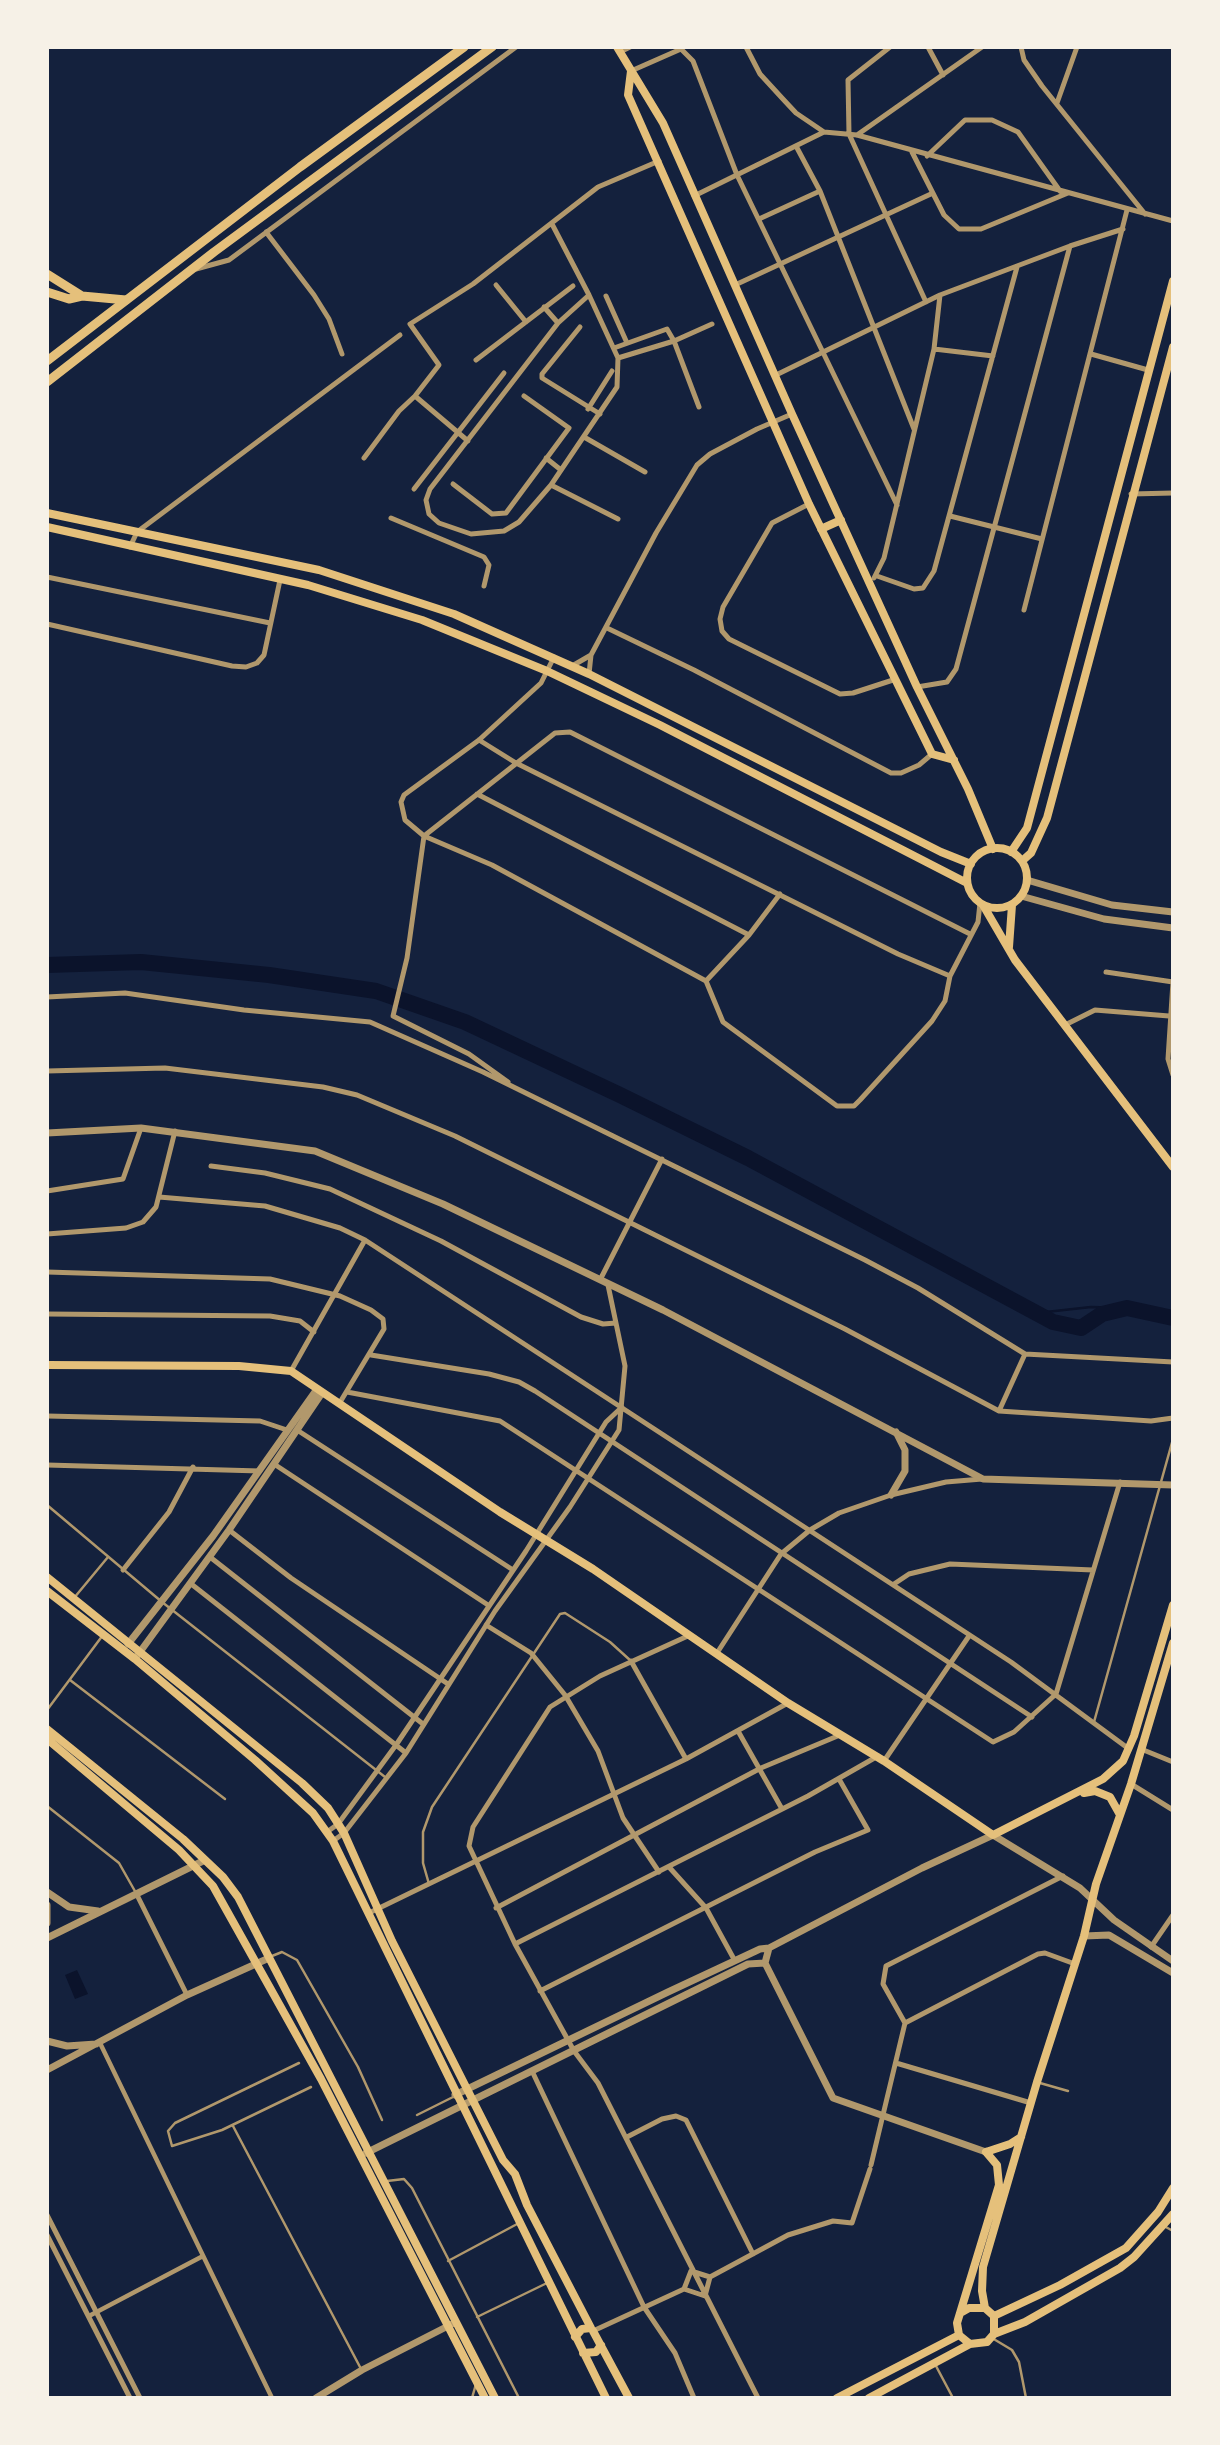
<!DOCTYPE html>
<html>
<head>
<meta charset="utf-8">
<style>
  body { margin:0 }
  #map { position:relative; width:1220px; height:2445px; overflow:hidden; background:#14213d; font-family:Cabin,sans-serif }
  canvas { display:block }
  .frame { position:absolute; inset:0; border:49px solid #f6f1e7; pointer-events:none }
</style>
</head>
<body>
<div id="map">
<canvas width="1220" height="2445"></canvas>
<div class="frame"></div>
</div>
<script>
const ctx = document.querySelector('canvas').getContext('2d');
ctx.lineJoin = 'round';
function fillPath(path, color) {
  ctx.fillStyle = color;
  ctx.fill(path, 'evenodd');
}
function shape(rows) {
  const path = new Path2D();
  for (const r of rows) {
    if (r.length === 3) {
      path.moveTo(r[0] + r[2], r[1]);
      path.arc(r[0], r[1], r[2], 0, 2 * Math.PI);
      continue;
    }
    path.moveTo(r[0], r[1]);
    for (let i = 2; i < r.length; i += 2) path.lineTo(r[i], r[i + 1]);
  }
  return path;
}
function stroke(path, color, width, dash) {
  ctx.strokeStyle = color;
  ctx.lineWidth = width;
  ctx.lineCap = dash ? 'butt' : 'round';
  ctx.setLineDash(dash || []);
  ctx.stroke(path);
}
const water = shape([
  [77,1970,88,1994,75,1999,65,1975]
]);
const stream = shape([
  [1037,1313,1091,1307,1127,1308]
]);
const river = shape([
  [47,965,141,962,269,975,376,991,465,1022,620,1095,748,1158,1053,1322,1081,1328,1102,1314,1127,1308,1173,1318]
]);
const service = shape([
  [47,1505,162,1602,385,1777],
  [74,1598,108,1557],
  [70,1680,225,1799],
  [47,1710,103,1635],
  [1094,1722,1173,1439],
  [47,1806,119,1863,136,1893],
  [429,1884,423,1863,423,1832,432,1807,560,1614,565,1613,610,1642,631,1661],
  [272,1956,282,1952,297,1960,358,2067,382,2120],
  [299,2063,175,2123,168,2131,172,2146,222,2130,311,2087],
  [1040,2083,1068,2091],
  [417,2115,455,2096],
  [233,2126,360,2367],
  [387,2181,404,2179,412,2188,519,2398],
  [1164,2226,1173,2231],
  [448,2261,519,2223],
  [477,2317,547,2283],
  [992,2338,1012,2350,1019,2362,1026,2398],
  [936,2366,953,2398],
  [472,2398,476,2384]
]);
const pedestrian = shape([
  [100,2043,272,2398],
  [89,2316,203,2256]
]);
const minor = shape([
  [746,47,760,74,782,98,796,113,824,132,857,135,1173,221],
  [890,47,848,80,849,134,926,302],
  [928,47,943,75],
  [1021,47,1024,60,1042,86,1145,214],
  [620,52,630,47],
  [631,71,681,49,693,61,737,175,897,505],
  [1057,103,1077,47],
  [857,135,982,47],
  [796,146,820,191,914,429],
  [912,152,944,215,959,229,981,229,1068,193],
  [927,156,965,120,992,120,1018,132,1060,191],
  [694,196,824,132],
  [759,219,820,191],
  [552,224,589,295,618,358,617,387,551,485,519,522,504,531,471,534,439,523,429,514,426,500,430,489,558,323,589,295],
  [266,232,314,295,329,319,342,354],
  [196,269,229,260,516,47],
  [496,285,526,322],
  [735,285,933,193],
  [606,296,627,343],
  [544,307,558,323],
  [580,327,542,374,542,378,600,414],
  [614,348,667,329,674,341,712,324],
  [934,349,993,356],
  [1091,354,1148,370],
  [618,358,674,341,699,407],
  [476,360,573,286],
  [776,375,940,295,1070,246,1123,229],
  [415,396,439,365,410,324,473,284,598,187,659,161],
  [588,409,612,371],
  [584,437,645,472],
  [364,458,399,411,415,396,468,441],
  [546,458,561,470],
  [453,484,492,514,506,513,569,428,524,396],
  [551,485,618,519],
  [414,489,504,373],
  [1131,494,1173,493],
  [809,504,772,523,723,607,720,619,722,631,729,639,840,694,853,693,893,680],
  [950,516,1042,539],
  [391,518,484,557,489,565,484,586],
  [130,547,137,532,400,335],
  [877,576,914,589,923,588,934,571,1017,267],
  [47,577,270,623],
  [874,578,884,558,934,349,940,295],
  [1024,610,1127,210],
  [47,624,232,666,246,667,257,663,264,655,280,580],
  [607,628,694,670,891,773,901,773,919,765,932,754],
  [554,657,541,683,479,740,404,795,401,802,405,820,424,836,492,865,706,981,723,1022,837,1106,854,1106,860,1100,932,1021,945,1001,950,976,978,922,980,903],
  [572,666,591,655],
  [589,674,591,655,656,533,697,465,710,454,757,429,792,414],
  [917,687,947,682,956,669,1070,246],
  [479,740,516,763,898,954,950,976],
  [477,794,749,935],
  [1106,972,1173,982,1168,1059,1173,1075],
  [706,981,749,935,780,894],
  [47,997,125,993,244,1010,370,1022,483,1072,865,1260,918,1288,1025,1354,999,1411],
  [1065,1025,1095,1010,1169,1016],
  [47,1071,165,1068,323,1087,357,1095,455,1136,845,1329,999,1411,1151,1421,1173,1418],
  [508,1082,469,1054,393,1016,407,958,424,836,555,733,570,732,970,934],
  [211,1166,265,1173,330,1189,441,1241,581,1317,603,1324,616,1323],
  [47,1191,123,1179,141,1128],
  [159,1197,265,1206,340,1228,365,1240,1011,1662,1129,1749],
  [47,1234,126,1228,143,1222,156,1207,175,1131],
  [47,1272,270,1279,340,1296,371,1310,383,1319,384,1329,339,1404],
  [600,1280,662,1159],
  [47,1314,270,1316,300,1321,314,1332],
  [1025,1354,1173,1362],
  [371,1355,489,1374,519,1382,535,1391,1032,1717],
  [291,1371,365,1240],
  [347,1392,500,1421,993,1742,1014,1732,1056,1694,1120,1482],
  [47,1416,260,1421,287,1430],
  [297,1430,513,1570],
  [274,1464,488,1605],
  [47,1465,260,1471],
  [229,1530,291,1578,448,1684],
  [210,1557,423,1724],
  [123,1570,169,1512,193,1467],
  [190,1583,406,1753],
  [894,1584,909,1574,950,1564,1093,1570],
  [486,1625,531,1653,565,1695,598,1751,623,1818,659,1872],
  [690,1635,600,1676,550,1707,473,1827,469,1846,515,1944,574,2051,598,2083,758,2398],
  [717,1653,781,1554,810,1530,839,1513,891,1495,946,1482,982,1479],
  [631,1661,686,1759],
  [738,1731,782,1809],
  [1141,1749,1173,1762],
  [884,1761,969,1636],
  [1131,1784,1173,1810],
  [327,1832,338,1824,396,1745,526,1551,606,1422,622,1407],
  [333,1841,344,1833,406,1753,495,1611,570,1507,619,1430,625,1366,608,1285],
  [669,1867,706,1908,735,1961],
  [136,1893,187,1995],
  [496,1908,761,1768,840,1735],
  [369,1913,686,1759,788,1703],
  [515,1944,808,1796,878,1756],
  [1151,1947,1173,1915],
  [540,1991,815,1852,868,1830,839,1779],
  [905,2023,883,1984,886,1966,1063,1876],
  [896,2063,1031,2103],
  [532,2071,644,2307,675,2353,694,2398],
  [627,2137,662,2119,676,2116,686,2120,753,2254],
  [871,2165,905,2023,1038,1954,1045,1953,1075,1964],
  [47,2215,140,2398],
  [47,2235,130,2398],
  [691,2271,710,2277],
  [710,2277,788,2235,833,2221,852,2223,870,2169],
  [684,2289,705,2296],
  [684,2289,691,2271],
  [705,2296,710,2277],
  [593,2331,684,2289]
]);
const tertiary = shape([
  [1027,880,1112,905,1173,912],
  [1021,896,1104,919,1173,928],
  [47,1133,141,1128,315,1151,443,1204,663,1310,983,1479,1173,1485],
  [891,1495,905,1471,905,1450,896,1432],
  [128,1644,213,1536,317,1389],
  [137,1656,229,1530,322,1393],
  [47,1892,69,1907,98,1911],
  [47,1905,47,1923],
  [1084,1936,1109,1935,1173,1973],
  [47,1938,205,1860],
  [769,1948,765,1963,833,2098,986,2152],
  [47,2041,67,2046,96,2044],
  [47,2070,187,1995,269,1958],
  [455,2095,668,1992,760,1949,769,1948,922,1868,993,1835,1080,1888,1114,1920,1173,1961],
  [366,2153,748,1964,765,1963],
  [316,2398,362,2370,452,2324]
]);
const secondary = shape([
  [617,47,663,123,792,414,917,687,968,789,993,849],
  [631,71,628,95,809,504,932,754,954,760],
  [47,513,319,570,454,614,589,674,941,852,971,864],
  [47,527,308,585,422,620,547,671,660,725,967,883],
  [821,529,841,520],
  [997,878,30],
  [1011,852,1027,828,1173,281],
  [1022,861,1031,853,1047,818,1173,347],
  [983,905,1015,960,1173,1167],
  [1009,947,1012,905],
  [47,1365,239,1366,291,1371,500,1512,593,1569,788,1703,884,1761,993,1835,1103,1779,1123,1761,1134,1736,1173,1605],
  [47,1577,302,1783,328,1808,344,1833,392,1941,503,2160,515,2174,527,2205,591,2328,582,2329,575,2337],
  [47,1591,135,1659,255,1760,313,1813,333,1841,606,2398],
  [47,1729,183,1839,223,1877,238,1897,495,2398],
  [47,1739,179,1850,213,1886,321,2079,485,2398],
  [1084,1793,1095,1791,1110,1797,1119,1813],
  [986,2152,997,2165,999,2185,957,2323,959,2335,970,2344,987,2342,994,2334,1025,2322,1120,2268,1134,2257,1173,2214],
  [986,2152,1010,2144,1021,2137],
  [985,2308,982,2291,983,2267,1037,2082,1084,1936,1096,1884,1131,1784,1173,1643],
  [962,2312,969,2308,985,2308,994,2316,994,2334],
  [994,2316,1060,2285,1126,2248,1158,2212,1173,2188],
  [593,2331,629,2398],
  [583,2353,596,2352,601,2345],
  [837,2398,959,2335],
  [869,2398,970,2344]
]);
const primary = shape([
  [47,274,82,296,126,300],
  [47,292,69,299,82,296]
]);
const trunk = shape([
  [47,361,300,167,464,47],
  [47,382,214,252,492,47]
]);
fillPath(water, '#0b132b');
stroke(stream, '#0b132b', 2.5);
stroke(river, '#0b132b', 16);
stroke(service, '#b1986c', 2.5);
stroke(pedestrian, '#b1986c', 4.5);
stroke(minor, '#b1986c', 5);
stroke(tertiary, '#b1986c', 7);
stroke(secondary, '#e5c07b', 8);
stroke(primary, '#e5c07b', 9);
stroke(trunk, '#e5c07b', 9);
</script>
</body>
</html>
